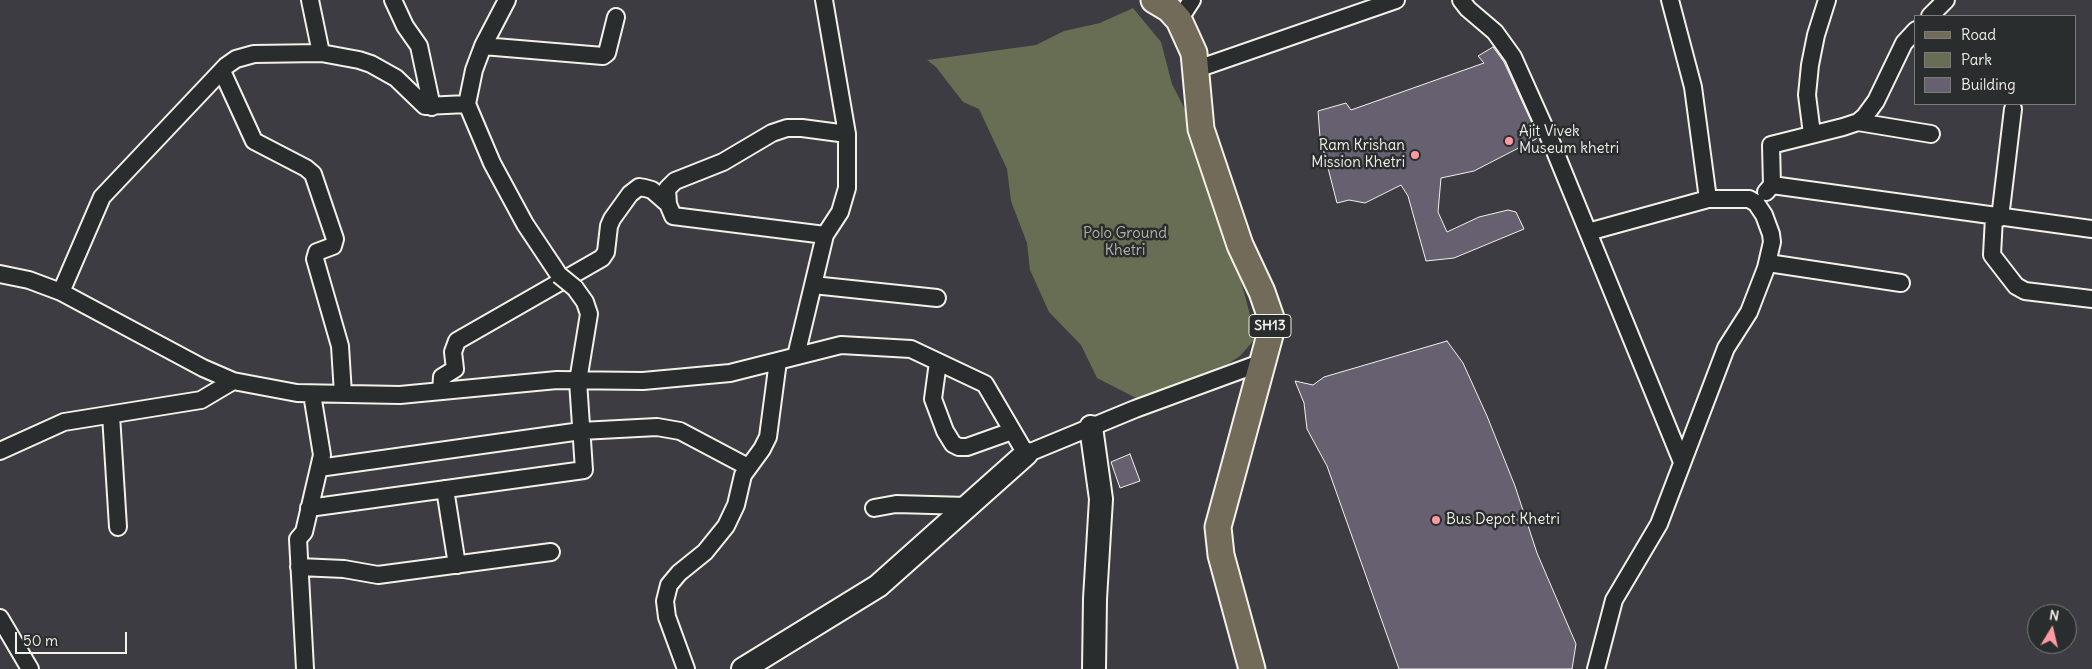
<!DOCTYPE html>
<html>
<head>
<meta charset="utf-8">
<style>
  body { margin:0 }
  #map { position:relative; width:2092px; height:669px; overflow:hidden; background:#3c3c42; font-family:Delius,sans-serif }
  canvas { display:block }
  .legend { position:absolute; left:1914px; top:15px; width:162px; height:90px; box-sizing:border-box; background:#2a2d2e; border:1px solid #7b7b78; margin:0; padding:6px 9px; list-style:none; font-size:15px; color:#f4f1e8 }
  .legend li { display:flex; align-items:center; gap:10px; height:25px }
  .legend b { width:25px; border:1px solid #7b7b78 }
  .north { position:absolute; left:2027px; top:604px; width:50px; height:50px; box-sizing:border-box; background:#2a2d2e; border:1px solid #7b7b78; border-radius:50%; rotate:9deg; font-size:14px; font-weight:700; line-height:20px; text-align:center; color:#f4f1e8 }
  .north::after { content:''; display:block; margin:auto; width:18px; height:22px; background:#ff9aa2; clip-path:polygon(50% 0,100% 100%,50% 72%,0 100%) }
  .scale { position:absolute; left:15px; top:632px; width:112px; height:22px; box-sizing:border-box; border:2px solid #f4f1e8; border-top:0; padding-left:6px; font-size:15px; line-height:18px; white-space:nowrap; color:#f4f1e8; -webkit-text-stroke:4px #2a2d2e; paint-order:stroke }
</style>
</head>
<body>
<div id="map">
<canvas width="2092" height="669"></canvas>
<ul class="legend">
<li><b style="height:6px;background:#736b5a"></b>Road</li>
<li><b style="height:14px;background:#686e53"></b>Park</li>
<li><b style="height:14px;background:#666071"></b>Building</li>
</ul>
<div class="north">N</div>
<div class="scale">50 m</div>
</div>
<script>
const ctx = document.querySelector('canvas').getContext('2d');
ctx.lineJoin = 'round';
function fillPath(path, color) {
  ctx.fillStyle = color;
  ctx.fill(path, 'evenodd');
}
function shape(rows) {
  const path = new Path2D();
  for (const r of rows) {
    path.moveTo(r[0], r[1]);
    for (let i = 2; i < r.length; i += 2) path.lineTo(r[i], r[i + 1]);
  }
  return path;
}
function stroke(path, color, width, dash) {
  ctx.strokeStyle = color;
  ctx.lineWidth = width;
  ctx.lineCap = dash ? 'butt' : 'round';
  ctx.setLineDash(dash || []);
  ctx.stroke(path);
}
function drawText(font, color, halo, rows, align = 'center') {
  ctx.font = font + ' Delius,sans-serif';
  ctx.lineWidth = 5;
  ctx.setLineDash([]);
  ctx.textBaseline = 'middle';
  ctx.strokeStyle = halo;
  ctx.fillStyle = color;
  for (const [text, x, y, turn = 0] of rows) {
    ctx.save();
    ctx.translate(x, y);
    ctx.rotate((+turn || 0) * Math.PI / 180);
    ctx.textAlign = isNaN(turn) ? turn : align;
    if (halo) ctx.strokeText(text, 0, 0);
    ctx.fillText(text, 0, 0);
    ctx.restore();
  }
}
const green = shape([
  [1133,8,1161,42,1172,84,1190,119,1234,254,1256,338,1240,356,1211,375,1136,398,1097,378,1081,345,1049,312,1030,270,1027,243,1011,201,1007,169,979,109,963,102,936,67,927,60,1036,45,1064,31,1100,23]
]);
const building = shape([
  [1493,47,1504,62,1538,136,1536,139,1474,171,1441,178,1438,212,1447,232,1479,217,1508,210,1516,212,1524,229,1454,258,1426,261,1408,196,1401,185,1365,203,1349,200,1337,203,1320,137,1318,111,1346,103,1351,110,1484,63,1478,56,1493,47],
  [1447,341,1463,363,1487,416,1515,486,1537,553,1576,644,1572,669,1399,669,1327,466,1307,429,1304,403,1295,381,1313,385,1324,377,1447,341],
  [1130,454,1140,481,1120,488,1111,462,1130,454]
]);
const street = shape([
  [310,0,321,53],
  [393,0,405,26,419,46,432,107],
  [507,0,483,46,474,70,467,104,492,163,525,224,559,275],
  [1461,0,1468,9,1495,32,1513,57,1552,144,1682,462],
  [1670,0,1693,87,1708,199],
  [1930,16,1946,0],
  [1179,20,1192,0],
  [483,46,603,56,607,53,616,17],
  [1197,69,1396,0],
  [222,71,254,141,306,168,313,174,335,239,333,246,317,252,315,259,340,346,343,394],
  [1858,122,1931,134],
  [1812,134,1807,95,1810,65,1816,35,1827,0],
  [1772,185,2092,229],
  [1766,192,1772,185,1771,145,1843,127,1858,122,1865,116,1876,101,1904,43,1916,30],
  [1994,217,1992,255,2016,286,2025,291,2092,299],
  [2000,218,2013,109],
  [1588,232,1708,199,1749,199,1756,203,1764,215,1771,234,1772,242,1766,268,1749,312,1726,348,1659,524,1614,600,1596,669],
  [825,235,673,216,668,204,667,189,675,181,723,162,772,133,787,128,802,128,847,134],
  [1768,263,1901,283],
  [0,274,29,280,61,292,203,368,233,381,297,393,400,395,557,380,643,381,730,373,841,345,911,349,985,384,1026,454,1135,409,1263,362],
  [813,285,937,298],
  [61,292,102,197,226,66,236,59,254,54,321,53,359,60,371,64,396,78,425,106,467,104],
  [796,356,825,235,840,212,847,188,847,134,824,0],
  [938,362,933,399,945,431,953,444,959,447,967,447,1012,431],
  [441,391,442,377,455,369,453,352,457,341,602,258,606,252,609,226,612,219,630,194,639,187,645,188,652,190,668,204],
  [111,415,118,527],
  [0,451,64,422,201,400,233,381],
  [319,468,581,431,657,427,680,431,748,467],
  [445,489,457,565],
  [309,508,584,470,578,381,589,314,585,302,575,288],
  [874,508,896,504,967,506],
  [299,567,344,569,378,575,551,552],
  [0,618,30,669],
  [305,669,298,539,304,532,322,455,312,394],
  [686,669,667,617,665,601,669,585,679,573,705,552,726,526,736,505,743,475,762,449,768,437,778,361]
]);
const secondary = shape([
  [1091,427,1101,499,1095,599,1094,669],
  [743,669,878,586,1026,454]
]);
const primary = shape([
  [1154,0,1169,9,1179,20,1194,53,1201,129,1240,245,1262,292,1271,318,1270,335,1218,527,1221,555,1252,669]
]);
const streetBridge = shape([
  [559,275,575,288]
]);
const markers = [
  [1509,141,5,"#ff9aa2"],
  [1415,155,5,"#ff9aa2"],
  [1436,520,5,"#ff9aa2"]
];
const shields = [
  [1270,326,42]
];
const shieldNames = [
  ["SH13",1270,326]
];
const poiNames = [
  ["Ajit Vivek",1519,132],
  ["Museum khetri",1519,149],
  ["Ram Krishan",1405,146,"right"],
  ["Mission Khetri",1405,163,"right"],
  ["Bus Depot Khetri",1446,520]
];
const parkNames = [
  ["Polo Ground",1125,234],
  ["Khetri",1125,251]
];
fillPath(green, '#686e53');
fillPath(building, '#666071');
stroke(building, '#f4f1e8', 1);
stroke(street, '#f4f1e8', 20);
stroke(secondary, '#f4f1e8', 26);
stroke(primary, '#f4f1e8', 29);
stroke(street, '#2a2d2e', 16);
stroke(secondary, '#2a2d2e', 22);
stroke(primary, '#736b5a', 25);
stroke(streetBridge, '#f4f1e8', 20, []);
stroke(streetBridge, '#2a2d2e', 16);
for (const [x, y, r, color] of markers) {
  const dot = new Path2D();
  dot.arc(x, y, r, 0, 2 * Math.PI);
  ctx.fillStyle = color;
  ctx.fill(dot);
  stroke(dot, '#2a2d2e', 2);
}
for (const [x, y, w] of shields) {
  const box = new Path2D();
  box.roundRect(x - w / 2, y - 11.5, w, 23, 4);
  ctx.fillStyle = '#2a2d2e';
  ctx.fill(box);
  stroke(box, '#f4f1e8', 1);
}
drawText('bold 14px', '#f4f1e8', null, shieldNames);
drawText('15px', '#f4f1e8', '#2a2d2e', poiNames, 'left');
drawText('15px', '#b5b6a5', '#2a2d2e', parkNames);
</script>
</body>
</html>
